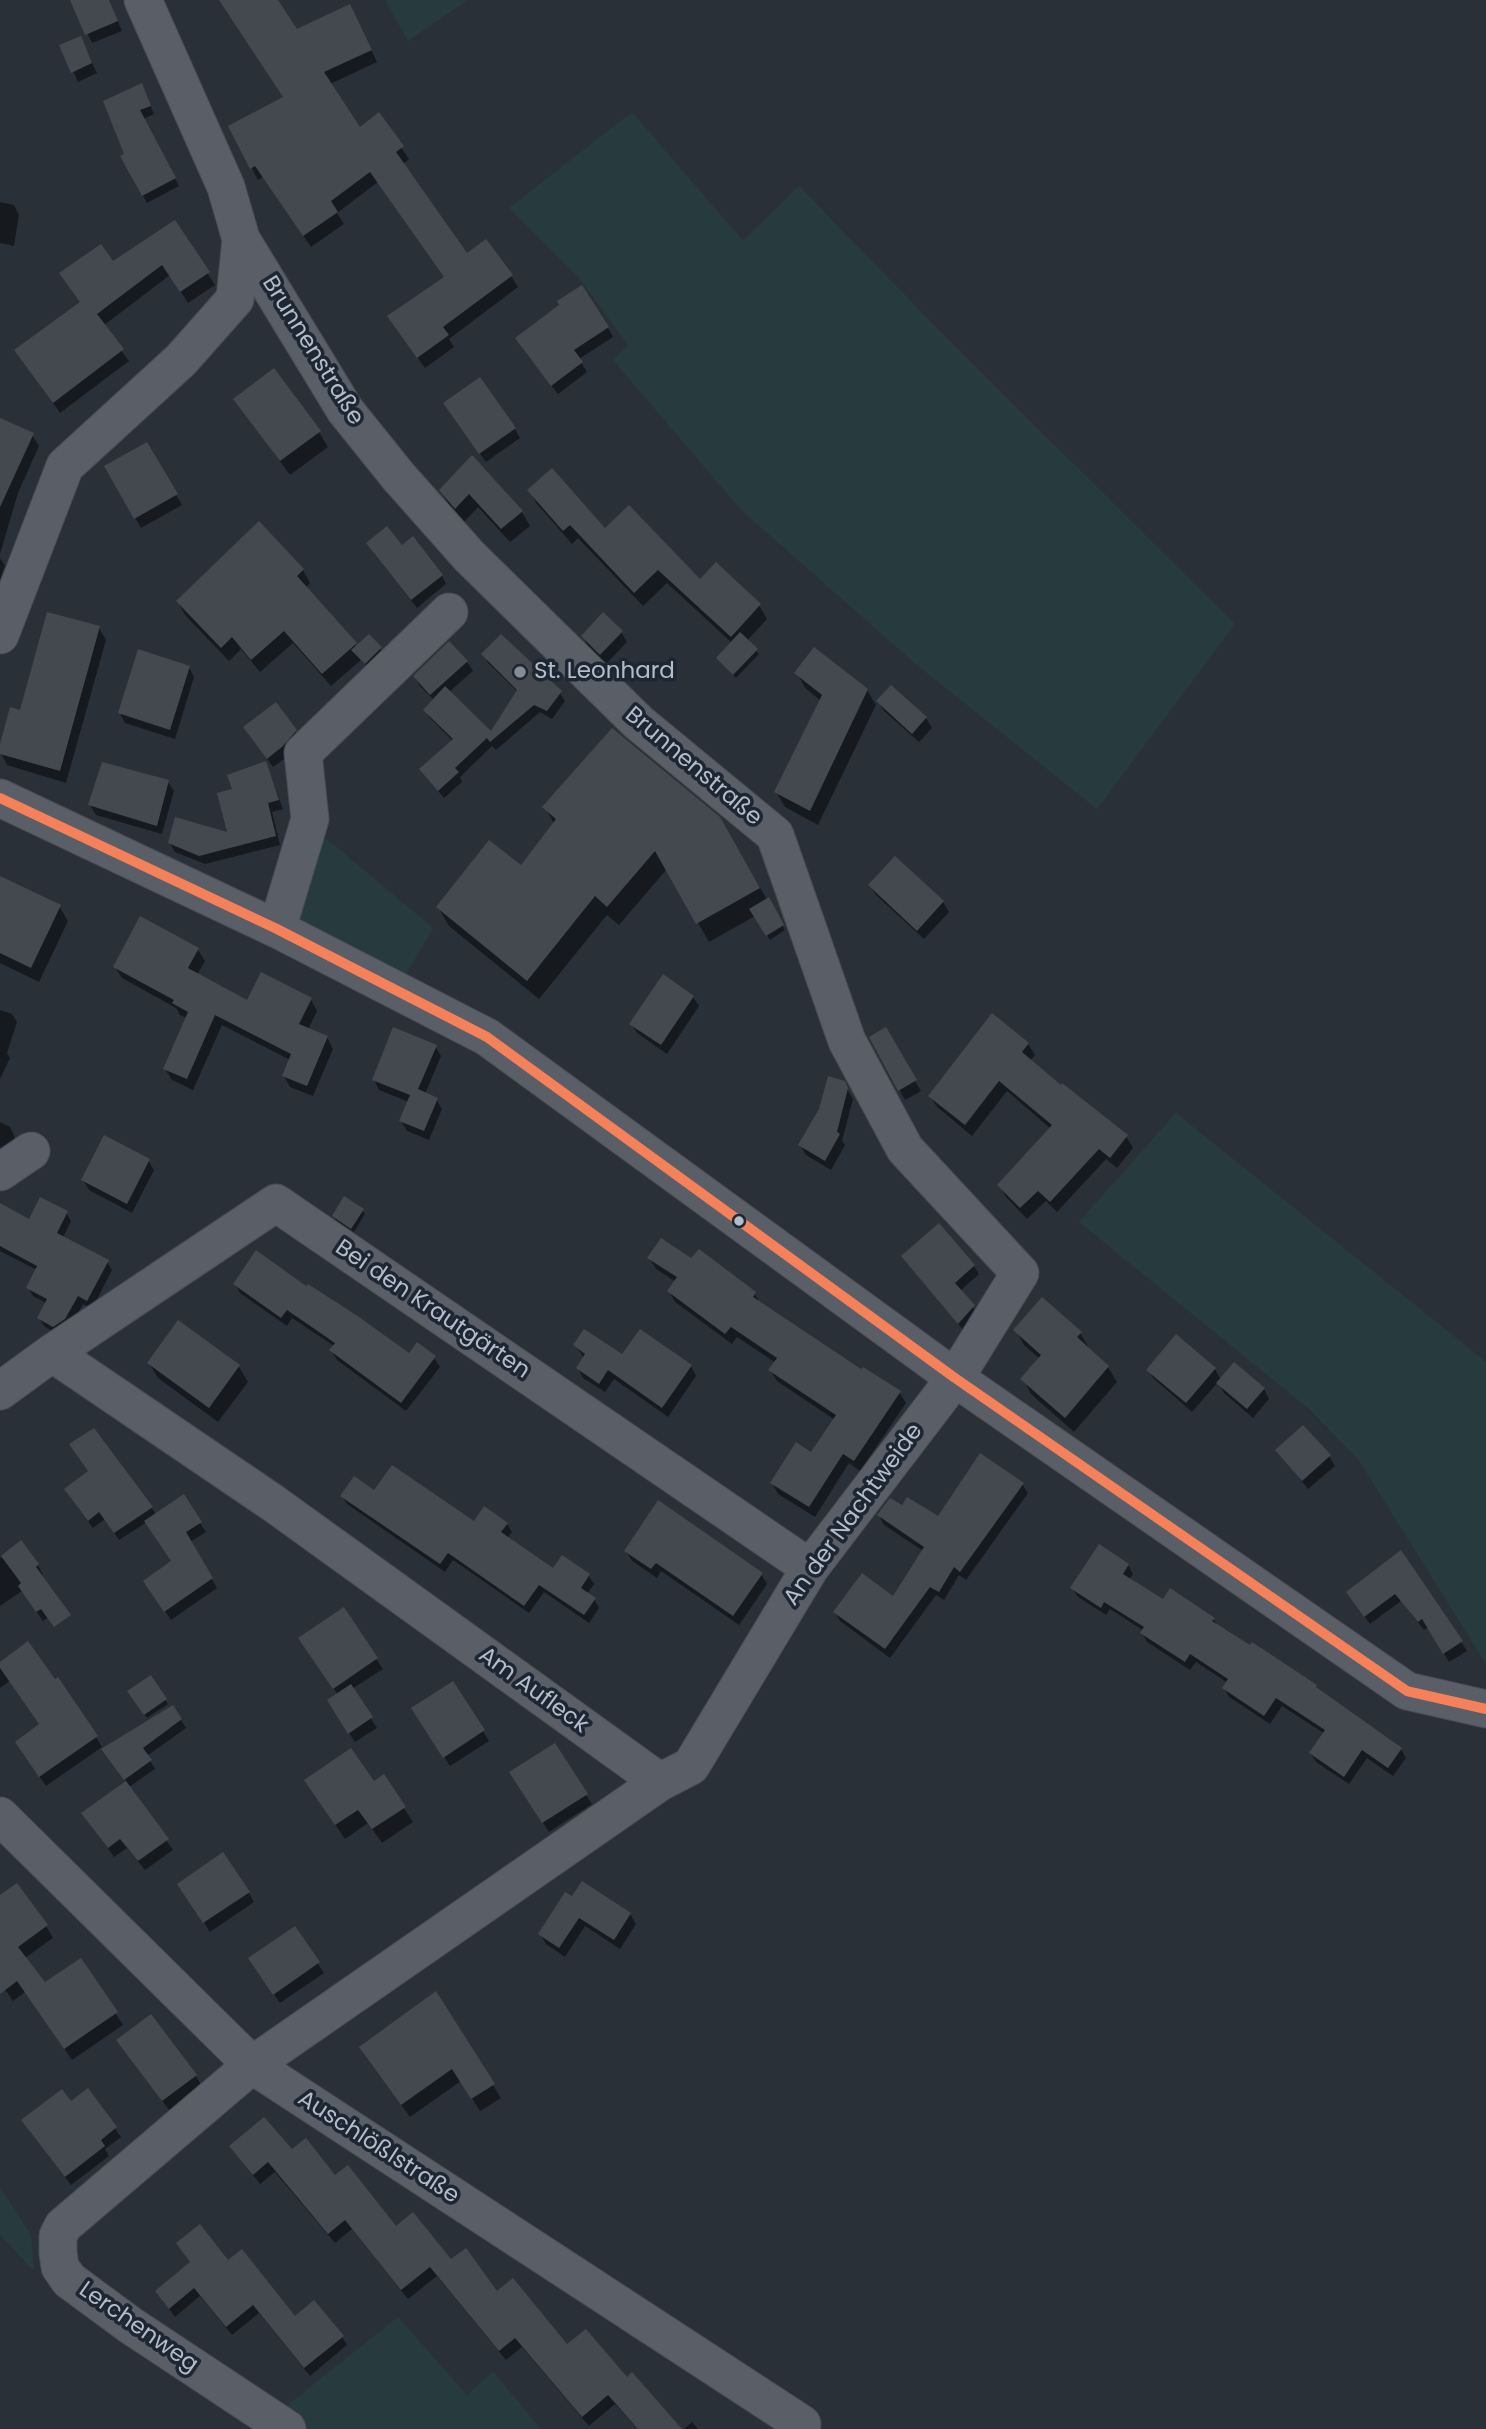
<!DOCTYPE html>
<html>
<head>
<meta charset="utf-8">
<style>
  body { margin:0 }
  canvas { display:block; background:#2a3038 }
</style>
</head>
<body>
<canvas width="1486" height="2429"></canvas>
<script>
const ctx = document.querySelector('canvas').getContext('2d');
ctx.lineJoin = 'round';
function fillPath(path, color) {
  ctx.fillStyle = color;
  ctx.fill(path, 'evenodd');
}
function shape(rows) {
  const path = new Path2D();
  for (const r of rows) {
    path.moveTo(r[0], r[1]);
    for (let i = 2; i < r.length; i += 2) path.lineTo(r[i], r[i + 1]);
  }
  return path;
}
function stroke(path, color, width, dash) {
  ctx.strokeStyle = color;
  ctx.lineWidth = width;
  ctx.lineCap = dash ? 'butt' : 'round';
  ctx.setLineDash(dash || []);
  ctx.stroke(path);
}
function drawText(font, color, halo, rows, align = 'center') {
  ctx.font = font + ' Poppins,sans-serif';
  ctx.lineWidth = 7;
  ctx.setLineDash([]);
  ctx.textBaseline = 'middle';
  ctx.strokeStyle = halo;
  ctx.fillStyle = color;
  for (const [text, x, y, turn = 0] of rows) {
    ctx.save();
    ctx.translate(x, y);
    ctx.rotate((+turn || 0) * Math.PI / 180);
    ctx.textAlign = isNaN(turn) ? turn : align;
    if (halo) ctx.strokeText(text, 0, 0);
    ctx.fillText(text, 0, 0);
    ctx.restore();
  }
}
const green = shape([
  [385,0,468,0,408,41],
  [632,112,743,241,799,186,940,331,1235,624,1097,809,917,665,742,511,613,360,628,345,579,278,509,208],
  [314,828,433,928,401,983,286,924],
  [1176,1113,1486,1362,1486,1664,1358,1459,1309,1409,1079,1222],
  [0,2188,31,2234,34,2271,0,2235],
  [398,2317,467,2395,493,2372,541,2429,304,2429,279,2412]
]);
const shadow = shape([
  [72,0,109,0,122,31,92,43],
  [220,0,275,0,296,32,356,18,377,62,330,84,359,129,378,115,409,159,403,164,467,256,511,276,518,287,449,339,454,347,425,368,397,329,445,278,378,182,337,213,344,224,311,247,263,177,258,180,230,127,285,98],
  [83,45,97,73,78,82,62,46],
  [141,85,154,114,143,119,179,186,147,203,122,157,126,155],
  [0,202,14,205,19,215,14,246,0,243],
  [175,223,215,285,188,303,170,275,103,326,129,361,60,413,16,351,81,303,112,264],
  [608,328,613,337,579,359,587,372,558,394,523,349],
  [235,399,319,432,328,447,290,475],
  [451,414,515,429,520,438,486,462],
  [0,420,32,435,39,446,18,493,0,554],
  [146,444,182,505,141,528,106,467],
  [472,458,522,512,530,526,510,542,478,507,464,522,449,505,441,490],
  [529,490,700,582,759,605,767,619,747,641,759,654,736,678,718,658,732,643,667,583,643,606,578,538,572,544,537,504],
  [402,548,442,576,446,584,417,608,373,552],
  [0,558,5,566,0,579],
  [303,570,310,583,305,588,357,647,369,636,383,653,368,667,361,660,331,686,293,643,260,672,241,649,229,661,185,615,178,602],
  [99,628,106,640,66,783,7,765,0,751,21,712],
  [621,632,627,642,606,664,588,646,583,636],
  [484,654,560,693,565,701,552,719,540,712,496,750,492,746,460,777,462,782,444,798,421,770,453,741,430,718,425,710,434,700,420,686,415,677,467,662,473,671,449,692,491,734,518,692,488,663],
  [189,667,194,677,175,739,125,723,120,713],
  [797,673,867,690,876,705,818,825,785,807,776,792,821,701,805,688],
  [891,687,926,718,932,728,919,742,884,711,878,701],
  [295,731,301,741,288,756,273,767,251,737],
  [266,764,283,809,272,812,280,845,205,864,175,852,170,843,230,834,234,790],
  [168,782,174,791,162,834,96,815,90,805],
  [545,807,719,818,785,930,770,940,755,916,709,942,667,869,619,925,607,915,539,999,449,926,438,907,521,868,554,824],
  [895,858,943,902,949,912,924,939,876,895,870,886],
  [0,878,59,906,68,921,39,982,0,963],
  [198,950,205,961,197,975,247,1002,311,1000,317,1011,308,1030,327,1037,333,1049,313,1096,290,1087,284,1076,290,1060,222,1025,193,1090,172,1080,165,1069,187,1018,180,1015,176,1008,122,978,115,967],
  [693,997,699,1006,667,1054,637,1033,631,1024],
  [0,1010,12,1014,17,1022,7,1053,10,1058,0,1079],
  [885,1030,921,1091,905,1100,871,1038],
  [1028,1044,1035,1055,1030,1061,1126,1136,1133,1148,1117,1168,1106,1159,1057,1212,1046,1201,1027,1219,1006,1197,999,1185,1051,1129,1007,1091,972,1136,937,1107,930,1096],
  [435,1046,441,1056,425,1094,436,1099,442,1109,429,1140,407,1131,401,1121,409,1102,379,1090,374,1080],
  [843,1082,853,1099,842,1141,845,1145,831,1170,806,1155,800,1145],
  [0,1122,10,1127,15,1137,4,1157,0,1160],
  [148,1160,154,1170,132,1213,89,1190,83,1180],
  [362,1210,365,1214,354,1232,336,1220,334,1216],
  [66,1212,71,1221,63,1238,107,1262,112,1270,92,1309,83,1304,70,1328,59,1335,44,1326,39,1318,46,1303,33,1296,28,1288,37,1270,0,1251,0,1224,30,1221],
  [903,1257,974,1266,979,1274,960,1291,979,1315,964,1331],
  [649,1258,692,1261,755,1294,761,1305,862,1371,899,1392,906,1403,860,1471,849,1463,815,1517,778,1494,772,1483,812,1455,835,1420,777,1381,770,1370,776,1363,737,1337,732,1344,675,1302,669,1291,676,1282,656,1269],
  [235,1284,409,1356,434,1358,440,1367,406,1411,337,1360,331,1350,334,1346,292,1318,287,1326,240,1293],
  [178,1322,239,1367,248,1382,218,1422,158,1378,149,1363],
  [1016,1330,1080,1333,1089,1348,1088,1349,1108,1367,1117,1382,1074,1432,1031,1394,1023,1379,1040,1359,1024,1345],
  [575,1345,623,1357,691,1366,696,1376,668,1417,614,1379,605,1392,583,1378,578,1368,584,1358],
  [1215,1369,1221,1380,1264,1389,1269,1399,1253,1418,1224,1393,1218,1382,1192,1412,1154,1379,1148,1370],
  [1277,1450,1329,1456,1335,1466,1308,1489],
  [1022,1484,1028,1493,966,1580,959,1575,944,1600,936,1595,890,1658,840,1621,835,1612,894,1598,923,1551,884,1525,879,1515,903,1508,938,1518],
  [375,1492,474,1524,507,1524,512,1532,507,1539,553,1571,589,1576,594,1584,587,1594,594,1599,599,1608,589,1623,544,1592,529,1613,453,1560,445,1572,347,1504,342,1496],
  [70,1497,152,1508,156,1515,183,1497,206,1532,190,1542,217,1588,171,1620,150,1590,173,1562,147,1522,119,1540,105,1519,93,1528],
  [21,1543,38,1565,43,1575,41,1577,62,1607,43,1621,22,1591,0,1606,0,1558],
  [626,1551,761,1574,767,1584,739,1625,661,1571,657,1578,632,1561],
  [1401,1552,1467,1651,1449,1662,1428,1627,1424,1630,1401,1601,1370,1624,1353,1601],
  [1128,1565,1133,1574,1129,1580,1163,1601,1213,1619,1218,1626,1316,1686,1320,1692,1401,1749,1406,1758,1393,1776,1367,1758,1349,1784,1316,1762,1311,1754,1325,1734,1282,1706,1270,1724,1229,1697,1224,1688,1228,1683,1196,1662,1190,1670,1147,1642,1142,1633,1144,1631,1110,1609,1106,1615,1078,1597,1072,1588],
  [343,1610,383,1669,352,1689,377,1728,355,1742,334,1710,338,1695,306,1648],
  [0,1664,96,1737,102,1747,46,1786,22,1752,41,1725,10,1681,0,1688],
  [150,1677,168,1704,147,1718,129,1691],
  [453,1683,489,1741,450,1766,419,1718],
  [173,1708,186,1728,147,1756,155,1769,129,1787,173,1850,145,1870,127,1848,114,1857,83,1814,127,1782,108,1757],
  [517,1782,586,1795,592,1804,549,1832],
  [373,1784,404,1808,413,1822,382,1843,368,1823,345,1839,315,1795],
  [249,1893,254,1902,210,1932,185,1894],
  [0,1898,46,1926,53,1938,25,1958,45,1984,81,1960,123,2025,72,2060,25,1992,13,2001,0,1983],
  [572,1899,630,1914,636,1924,620,1949,585,1926,565,1957,546,1944,540,1934],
  [294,1928,324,1973,280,2003,255,1968],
  [436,1994,501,2098,480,2111,461,2081,410,2117,369,2061],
  [124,2050,196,2076,201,2085,169,2110],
  [88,2091,121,2137,105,2149,109,2156,71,2185,28,2129],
  [231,2146,291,2151,335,2178,395,2228,497,2293,567,2347,627,2380,680,2429,638,2429,615,2404,589,2426,522,2347,506,2360,437,2276,408,2299,352,2229,335,2243,275,2172,260,2184],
  [228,2262,295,2318,342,2337,347,2345,310,2376,259,2313,232,2335,200,2296,175,2317,157,2292],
  [692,2422,698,2429,684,2429]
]);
const building = shape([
  [70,0,109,0,118,21,85,35],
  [219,0,278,0,297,29,350,4,372,50,324,72,360,127,379,112,404,146,396,152,467,253,486,239,513,275,443,327,449,335,417,358,387,316,444,277,370,172,331,201,338,212,303,236,255,166,250,169,228,126,283,97],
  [81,36,92,63,71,73,59,45],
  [142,83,151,106,140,110,176,178,142,196,120,156,124,154,103,101],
  [175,220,210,272,180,292,162,265,97,314,124,349,53,403,14,350,80,302,59,273,101,244,113,261],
  [582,285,609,327,574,350,583,362,551,386,515,338,559,305,557,301],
  [274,368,321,431,280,461,233,399],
  [480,377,516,428,479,454,443,403],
  [0,418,34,433,0,507],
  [147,442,178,494,134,519,104,466],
  [472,455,523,511,501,529,469,494,455,509,439,490],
  [552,468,605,528,629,505,700,579,716,562,761,604,731,637,658,570,634,593,570,525,563,531,527,490],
  [259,521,304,569,297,576,357,643,322,674,284,631,251,660,232,637,221,648,176,601],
  [387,526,402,545,413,536,443,575,411,600,366,543],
  [47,612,100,626,60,771,0,754,0,744,10,707,20,710],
  [603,612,623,631,600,655,581,636],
  [740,632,758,649,733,675,716,658],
  [369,634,382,647,365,664,351,650],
  [501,634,562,691,547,711,534,705,490,742,487,738,455,768,459,772,438,791,419,769,453,739,423,710,445,686,491,731,517,690,481,654],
  [449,641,468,661,430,695,413,676],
  [814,647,868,689,810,811,774,792,822,695,794,673],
  [138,649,190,666,170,730,118,713],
  [891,685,927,717,912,734,876,701],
  [276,702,297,730,283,746,267,759,243,727],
  [612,728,720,817,760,888,696,924,655,851,607,907,595,896,527,981,436,907,489,840,521,865,556,819,542,807],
  [266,761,279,800,268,803,276,836,199,856,168,843,175,817,227,832,217,793,232,789,227,775],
  [102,762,169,780,157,826,88,805],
  [895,856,944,901,917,931,868,885],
  [0,876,61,905,31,968,0,953],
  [769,897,784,925,766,936,749,909],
  [140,916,199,948,188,968,247,1000,261,972,312,998,299,1024,328,1036,307,1086,282,1076,291,1054,215,1015,187,1079,163,1069,188,1012,172,1003,174,1000,113,967],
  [663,974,694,996,661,1045,629,1024],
  [992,1013,1029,1043,1022,1052,1061,1085,1062,1083,1128,1135,1110,1158,1099,1149,1050,1202,1038,1191,1020,1208,997,1185,1052,1125,999,1081,965,1125,928,1096],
  [393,1027,437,1045,418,1089,438,1098,424,1131,399,1121,410,1095,372,1080],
  [886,1027,917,1080,898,1091,869,1037],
  [828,1076,845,1081,848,1088,837,1132,840,1134,825,1161,798,1145,819,1109],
  [104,1135,150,1159,127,1204,81,1180],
  [344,1196,364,1209,351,1229,332,1216],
  [40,1197,68,1211,57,1233,109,1260,87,1301,78,1296,65,1319,53,1327,37,1318,47,1299,26,1288,37,1266,0,1246,0,1203,29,1219],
  [939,1223,975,1265,955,1283,975,1305,958,1324,901,1256],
  [661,1238,691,1258,699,1249,756,1292,753,1297,861,1369,863,1367,901,1391,854,1461,843,1454,809,1507,770,1483,796,1442,811,1452,836,1415,768,1370,777,1358,731,1327,725,1334,667,1291,677,1277,647,1258],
  [256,1250,306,1286,308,1284,359,1317,409,1353,417,1342,436,1356,401,1403,329,1350,335,1343,287,1310,281,1318,233,1284],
  [1042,1297,1082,1332,1077,1337,1109,1366,1065,1418,1020,1379,1041,1355,1013,1330],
  [178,1320,240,1365,209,1408,147,1363],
  [584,1329,622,1354,640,1329,692,1365,662,1408,608,1370,599,1384,576,1368,585,1354,573,1345],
  [1176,1334,1216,1368,1186,1403,1146,1370],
  [1234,1362,1265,1388,1247,1409,1216,1383],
  [1303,1425,1331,1455,1302,1481,1275,1450],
  [94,1428,153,1507,114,1533,99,1512,88,1521,64,1489,88,1471,69,1444],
  [980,1453,1024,1483,960,1572,954,1567,939,1592,930,1587,885,1649,833,1612,862,1573,893,1596,924,1547,877,1515,890,1498,902,1505,907,1497,938,1516],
  [392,1465,474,1521,484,1506,508,1523,501,1532,553,1568,562,1555,590,1574,581,1588,596,1598,584,1615,539,1585,524,1606,448,1553,440,1564,340,1496,354,1476,374,1490],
  [184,1494,202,1522,186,1532,213,1578,164,1612,143,1581,171,1561,144,1521],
  [658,1500,763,1573,733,1616,656,1563,651,1569,624,1551],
  [21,1540,39,1564,36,1567,71,1615,54,1627,41,1609,36,1612,18,1586,21,1583,1,1556],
  [1099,1544,1129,1564,1123,1574,1163,1599,1170,1588,1215,1618,1212,1621,1250,1645,1252,1642,1317,1685,1316,1687,1402,1748,1388,1768,1362,1750,1344,1777,1309,1753,1325,1730,1276,1698,1264,1716,1222,1688,1228,1679,1190,1654,1185,1662,1140,1633,1144,1627,1104,1602,1101,1608,1070,1588],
  [1401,1550,1463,1641,1443,1654,1422,1619,1418,1622,1395,1594,1364,1617,1346,1592],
  [344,1607,378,1658,333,1689,298,1638],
  [28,1641,55,1679,58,1677,98,1736,39,1777,15,1742,39,1724,0,1668,0,1662],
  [151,1675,167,1699,144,1715,127,1691],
  [453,1681,485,1730,443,1758,411,1708],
  [351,1684,373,1717,348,1734,327,1700],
  [173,1705,182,1719,143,1748,152,1760,124,1780,101,1749],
  [555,1743,588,1794,542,1823,509,1772],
  [351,1748,374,1781,384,1774,406,1807,372,1829,358,1810,335,1825,304,1780],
  [126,1781,169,1839,138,1861,120,1839,108,1848,81,1813],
  [223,1852,250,1892,203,1923,177,1884],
  [582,1881,631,1913,614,1940,579,1918,559,1948,538,1934,565,1892,572,1896],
  [17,1883,48,1925,18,1947,45,1982,81,1958,118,2012,64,2049,17,1981,0,1994,0,1895],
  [295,1926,320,1962,273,1995,248,1958],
  [436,1991,495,2084,471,2099,452,2069,401,2105,359,2047],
  [151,2014,197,2075,162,2101,116,2040],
  [88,2088,117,2127,101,2140,105,2146,65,2177,21,2120,62,2089,71,2101],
  [264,2117,292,2149,306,2138,335,2175,348,2165,396,2226,413,2212,451,2259,466,2248,497,2291,513,2278,567,2344,586,2329,627,2377,632,2372,682,2429,638,2429,608,2395,582,2417,515,2338,499,2351,430,2267,401,2290,345,2220,328,2234,268,2162,253,2175,229,2146],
  [200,2224,228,2260,242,2249,295,2316,314,2300,344,2336,304,2368,253,2305,226,2327,194,2288,169,2309,155,2291,190,2262,176,2243]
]);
const minor = shape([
  [241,239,345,410,398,476,469,556,638,722,775,835,847,1041,905,1149,1020,1273,955,1378,810,1568,691,1766,660,1782],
  [0,635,65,466,181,360,235,299,241,239,226,187,143,0],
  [0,798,277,929,487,1037,955,1378,1407,1691,1486,1709],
  [277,929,310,819,303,753,449,612],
  [0,1172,31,1151],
  [52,1353,276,1203,810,1568],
  [0,1391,52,1353,273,1503,660,1782,252,2065,63,2226,58,2236,58,2253,60,2267,69,2280,130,2325,287,2429],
  [0,1816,252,2065,802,2424,798,2429]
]);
const bus1 = shape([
  [0,798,277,929,487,1037,955,1378,1407,1691,1486,1709]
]);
const markers = [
  [520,672,7,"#848b96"],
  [739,1221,6,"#b4bcc9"]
];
const streetNames = [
  ["Brunnenstraße",312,351,58],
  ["Brunnenstraße",693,767,40],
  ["Bei den Krautgärten",432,1310,34],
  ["An der Nachtweide",854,1515,-54],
  ["Am Aufleck",533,1691,36],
  ["Auschlößlstraße",378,2148,33],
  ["Lerchenweg",138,2328,35]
];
const poiNames = [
  ["St. Leonhard",534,672]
];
fillPath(green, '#273a3e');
fillPath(shadow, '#0007');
fillPath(building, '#444950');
stroke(minor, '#484c53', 39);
stroke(minor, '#5a5e66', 37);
stroke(bus1, '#f5815a', 10);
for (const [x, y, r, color] of markers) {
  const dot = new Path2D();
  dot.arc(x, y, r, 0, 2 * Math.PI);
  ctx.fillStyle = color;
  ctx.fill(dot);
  stroke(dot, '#1d2633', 2.5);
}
drawText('23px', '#b4bcc9', '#1d2633', streetNames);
drawText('23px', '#b4bcc9', '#1d2633', poiNames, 'left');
</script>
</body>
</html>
